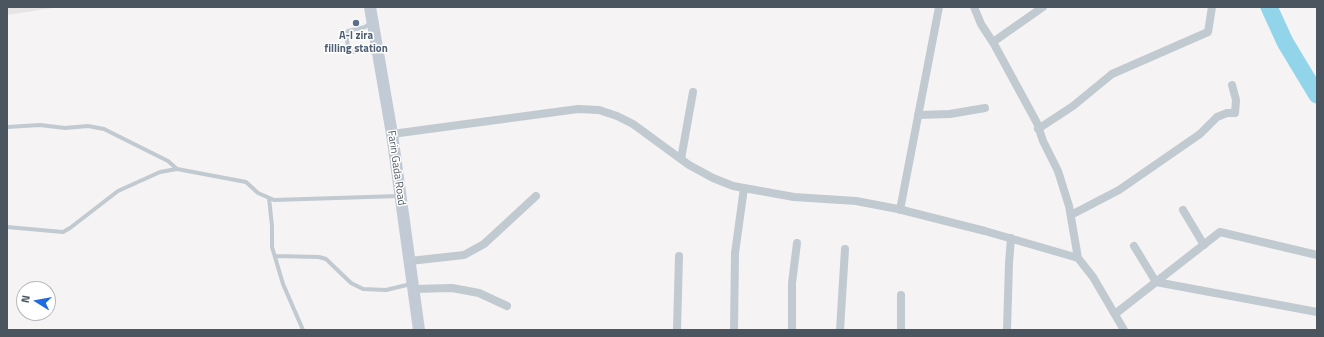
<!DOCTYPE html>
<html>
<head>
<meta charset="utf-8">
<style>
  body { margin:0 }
  #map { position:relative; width:1324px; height:337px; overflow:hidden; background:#f5f3f3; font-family:"Titillium Web",sans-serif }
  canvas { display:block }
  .frame { position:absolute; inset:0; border:8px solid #4b5560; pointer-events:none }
  .north { position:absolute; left:16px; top:281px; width:40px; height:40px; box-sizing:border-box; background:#fff; border:1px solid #b7bbbf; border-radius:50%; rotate:281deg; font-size:11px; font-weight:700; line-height:16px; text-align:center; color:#4b5560 }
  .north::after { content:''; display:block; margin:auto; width:14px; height:18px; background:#1f6be2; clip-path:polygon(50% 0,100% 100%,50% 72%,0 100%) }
</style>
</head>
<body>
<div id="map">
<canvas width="1324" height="337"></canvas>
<div class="frame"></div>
<div class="north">N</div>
</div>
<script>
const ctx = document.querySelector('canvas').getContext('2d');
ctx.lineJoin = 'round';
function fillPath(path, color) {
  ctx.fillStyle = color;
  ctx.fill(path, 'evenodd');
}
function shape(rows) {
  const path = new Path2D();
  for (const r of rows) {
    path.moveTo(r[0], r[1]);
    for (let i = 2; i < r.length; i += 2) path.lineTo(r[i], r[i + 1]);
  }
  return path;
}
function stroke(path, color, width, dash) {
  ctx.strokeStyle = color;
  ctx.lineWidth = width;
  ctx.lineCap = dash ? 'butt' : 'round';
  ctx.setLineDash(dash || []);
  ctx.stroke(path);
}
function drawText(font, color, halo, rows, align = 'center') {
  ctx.font = font + ' "Titillium Web",sans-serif';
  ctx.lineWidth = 3;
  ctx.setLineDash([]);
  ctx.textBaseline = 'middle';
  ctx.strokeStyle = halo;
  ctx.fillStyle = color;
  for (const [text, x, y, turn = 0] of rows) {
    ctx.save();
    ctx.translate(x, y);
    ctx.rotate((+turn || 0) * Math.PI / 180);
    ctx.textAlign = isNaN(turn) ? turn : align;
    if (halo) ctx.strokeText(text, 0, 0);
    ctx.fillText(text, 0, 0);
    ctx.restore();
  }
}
const education = shape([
  [7,7,59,7,7,15]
]);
const river = shape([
  [1269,7,1285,42,1317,95]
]);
const service = shape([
  [370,23,365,27,348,31,346,33,348,47,352,52,367,50,376,53],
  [7,127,40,125,65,128,88,126,104,129,168,161,177,169],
  [269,198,272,226,272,247,283,284,303,330],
  [7,227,63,232,70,228,118,191,160,172,177,169,246,182,258,193,274,200,399,196],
  [275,256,319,257,326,259,351,283,363,289,386,290,411,284]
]);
const minor = shape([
  [974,7,981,24,994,44,1037,123,1043,141,1058,171,1069,206,1078,258],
  [993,42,1043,7],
  [918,115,950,114,985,108],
  [1038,129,1073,106,1112,74,1208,32,1212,7],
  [392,134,578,109,599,110,617,116,633,124,689,165,713,178,733,186,794,197,856,201,898,209,985,231,1078,258,1093,277,1124,330],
  [681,159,693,92],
  [900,210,939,7],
  [1183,210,1204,245],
  [1071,215,1119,190,1200,134,1217,117,1227,113,1235,113,1236,100,1232,85],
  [1134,246,1156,282,1317,312],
  [410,261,464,255,484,244,536,196],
  [414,289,452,288,479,293,507,306],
  [1115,314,1220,232,1317,255],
  [677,330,679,256],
  [734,330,735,253,744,188],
  [792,330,792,283,797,243],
  [840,330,845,249],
  [901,330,901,295],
  [1007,330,1009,263,1011,238]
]);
const secondary = shape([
  [370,7,392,134,419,330]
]);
const markers = [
  [356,23,4,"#5c6f8a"]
];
const serviceNames = [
  ["A-l zira",356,36],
  ["filling station",356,49]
];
const streetNames = [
  ["Farin Gada Road",396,168,82]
];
fillPath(education, '#e6e4e5');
stroke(river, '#92d5eb', 17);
stroke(service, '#c1c9d1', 4);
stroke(minor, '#c1c9d1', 8);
stroke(secondary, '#c2cad5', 12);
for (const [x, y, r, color] of markers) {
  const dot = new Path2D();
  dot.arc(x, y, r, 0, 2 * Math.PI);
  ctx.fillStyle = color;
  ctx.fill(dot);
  stroke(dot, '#fff', 1.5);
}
drawText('bold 11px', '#4e5e75', '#fff', serviceNames);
drawText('11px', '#4b5560', '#fff', streetNames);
</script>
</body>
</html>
